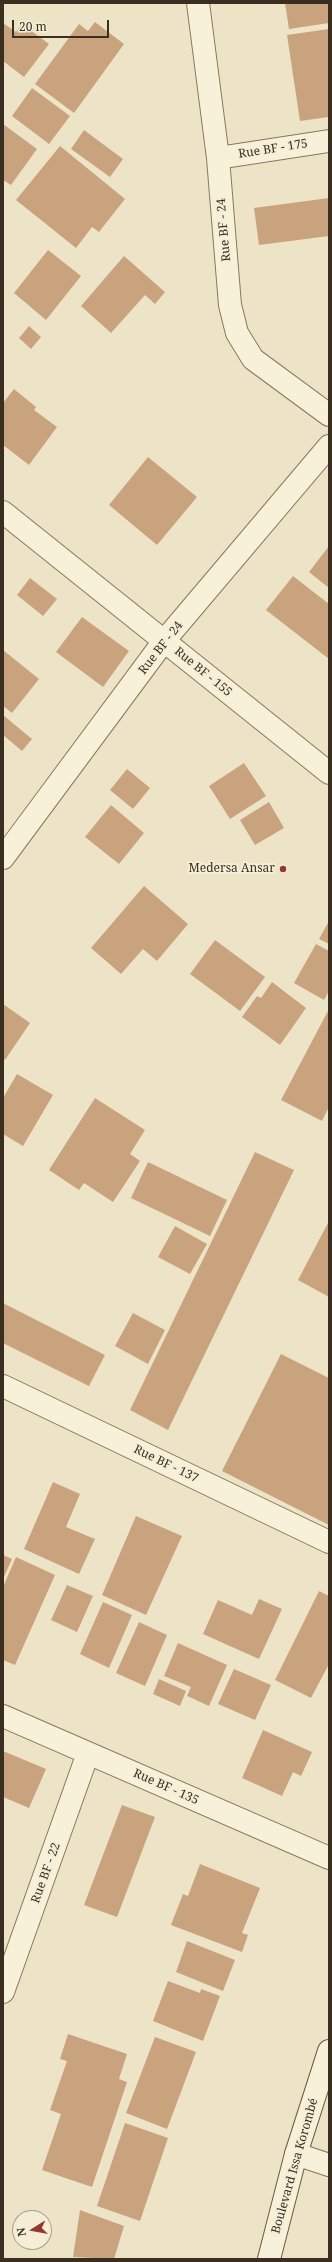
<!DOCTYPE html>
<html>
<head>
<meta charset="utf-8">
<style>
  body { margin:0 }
  #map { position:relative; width:332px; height:2262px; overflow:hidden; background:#ede4c7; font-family:"Noto Serif",serif }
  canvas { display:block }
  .frame { position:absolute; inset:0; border:4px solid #392e20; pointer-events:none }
  .north { position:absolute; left:12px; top:2210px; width:40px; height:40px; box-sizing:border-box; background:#f5eed6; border:1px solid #aaa18d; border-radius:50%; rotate:259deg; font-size:11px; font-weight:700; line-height:16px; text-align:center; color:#392e20 }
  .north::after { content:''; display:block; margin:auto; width:14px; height:18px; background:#95362f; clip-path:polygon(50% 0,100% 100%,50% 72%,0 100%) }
  .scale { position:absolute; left:12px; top:20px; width:97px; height:18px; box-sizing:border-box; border:2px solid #392e20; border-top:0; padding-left:5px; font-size:12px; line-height:14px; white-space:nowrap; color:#392e20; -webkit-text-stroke:3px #f5eed6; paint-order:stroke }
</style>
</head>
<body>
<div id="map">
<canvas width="332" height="2262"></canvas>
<div class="frame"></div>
<div class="north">N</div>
<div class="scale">20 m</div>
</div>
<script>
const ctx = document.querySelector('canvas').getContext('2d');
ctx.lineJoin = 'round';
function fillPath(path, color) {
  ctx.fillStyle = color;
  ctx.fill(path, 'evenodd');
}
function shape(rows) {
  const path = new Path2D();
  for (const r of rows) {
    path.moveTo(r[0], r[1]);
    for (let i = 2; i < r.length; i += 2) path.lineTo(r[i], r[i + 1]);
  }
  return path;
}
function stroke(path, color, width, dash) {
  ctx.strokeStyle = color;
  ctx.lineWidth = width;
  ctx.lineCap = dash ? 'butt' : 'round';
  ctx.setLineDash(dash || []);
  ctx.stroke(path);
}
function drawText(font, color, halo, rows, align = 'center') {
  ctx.font = font + ' "Noto Serif",serif';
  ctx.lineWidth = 4;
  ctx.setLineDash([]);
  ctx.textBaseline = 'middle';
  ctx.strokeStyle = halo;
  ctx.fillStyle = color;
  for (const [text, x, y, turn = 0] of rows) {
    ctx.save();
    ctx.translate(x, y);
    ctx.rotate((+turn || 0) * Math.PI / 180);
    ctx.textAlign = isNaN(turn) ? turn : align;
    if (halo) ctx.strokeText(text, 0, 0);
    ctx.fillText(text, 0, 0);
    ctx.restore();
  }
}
const building = shape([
  [285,3,329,3,329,23,289,29],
  [95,22,124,44,74,113,35,84,79,24,88,31],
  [3,23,16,32,22,24,49,44,24,77,3,61],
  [329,29,329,117,300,121,287,35],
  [32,88,70,116,49,144,12,116],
  [3,124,37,149,11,185,3,180],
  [84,130,123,159,110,177,71,149],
  [60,146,125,199,99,232,92,227,76,248,16,200],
  [329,198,329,236,259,245,254,208],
  [48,250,81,276,46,320,14,293],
  [124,256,165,292,155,304,145,295,111,333,81,306],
  [29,326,41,337,31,349,19,338],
  [14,389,36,407,34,410,57,427,29,465,3,445,3,403],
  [148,457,197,497,157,545,109,505],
  [329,546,329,588,309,572],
  [293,576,329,604,329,659,266,610],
  [30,578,57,599,43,616,17,595],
  [82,617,129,651,103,687,56,652],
  [3,650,39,679,12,713,3,706],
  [3,715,32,739,22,751,3,735],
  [244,763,266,796,230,819,209,786],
  [127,769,150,788,133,809,110,790],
  [269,802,284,828,255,845,240,820],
  [111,805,144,833,119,864,85,837],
  [144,886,188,924,157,961,143,949,121,974,91,948],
  [329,921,329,944,319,939],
  [215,940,265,977,240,1011,190,974],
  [316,944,329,951,329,991,324,1000,294,983],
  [272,982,306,1008,280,1045,242,1017,257,996,261,998],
  [3,1004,30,1023,5,1060,3,1058],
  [329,1009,329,1107,322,1121,281,1100],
  [17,1074,53,1095,23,1146,3,1134,3,1098],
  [95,1098,145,1130,130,1154,140,1161,113,1202,84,1183,79,1190,49,1170],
  [255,1152,294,1170,168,1430,130,1410],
  [148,1162,227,1200,210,1236,131,1198],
  [329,1221,329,1297,298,1280],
  [175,1226,207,1244,190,1274,158,1257],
  [3,1303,105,1355,89,1386,3,1343],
  [133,1313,165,1330,148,1364,115,1346],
  [281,1354,329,1378,329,1525,222,1471],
  [53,1482,80,1494,66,1527,95,1539,79,1574,24,1549],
  [136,1516,182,1536,146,1615,102,1595],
  [3,1555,12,1559,3,1579],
  [16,1557,55,1575,15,1665,3,1660,3,1587],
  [67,1585,93,1596,77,1632,51,1620],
  [319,1591,329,1596,329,1664,311,1698,275,1680],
  [259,1599,282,1609,259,1659,203,1634,218,1600,252,1615],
  [103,1602,132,1615,109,1668,80,1654],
  [139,1622,167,1635,145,1686,116,1673],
  [178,1643,227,1665,209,1706,187,1696,191,1687,164,1676],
  [234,1669,271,1685,255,1720,218,1704],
  [159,1679,186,1691,180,1706,153,1694],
  [263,1730,312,1752,301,1776,293,1772,282,1796,242,1778],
  [3,1751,46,1769,29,1808,3,1797],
  [122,1805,155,1817,117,1917,84,1905],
  [200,1864,260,1888,242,1933,248,1935,242,1952,171,1925,183,1894,188,1896],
  [187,1941,235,1960,223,1991,176,1972],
  [168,1981,200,1993,201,1989,220,1996,203,2041,153,2021],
  [68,2034,127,2054,119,2079,127,2082,92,2187,42,2170,61,2114,50,2110,67,2061,60,2059],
  [155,2037,196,2052,167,2129,126,2113],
  [125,2123,168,2138,140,2221,97,2206],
  [80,2210,124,2226,114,2259,73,2257]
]);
const street = shape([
  [198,3,218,158,230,305,237,333,253,359,329,415],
  [218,158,329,141],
  [3,512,329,773],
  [3,858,164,641,329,446],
  [3,1386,329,1542],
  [3,1716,329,1858],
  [3,1992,88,1753],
  [296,2154,329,2165]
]);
const secondary = shape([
  [269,2259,296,2154,329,2051]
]);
const markers = [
  [283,869,4,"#95362f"]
];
const streetNames = [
  ["Rue BF - 175",273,149,-9],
  ["Rue BF - 24",224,230,-95],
  ["Rue BF - 24",161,648,-52],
  ["Rue BF - 155",203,672,39],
  ["Rue BF - 137",166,1464,26],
  ["Rue BF - 135",166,1787,24],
  ["Rue BF - 22",46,1873,-70],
  ["Boulevard Issa Korombé",295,2166,-74]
];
const poiNames = [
  ["Medersa Ansar",275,869]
];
fillPath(building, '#c9a37e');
stroke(street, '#88775d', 24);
stroke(secondary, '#6a5840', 24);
stroke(street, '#f8f1da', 22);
stroke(secondary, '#f8f1da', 22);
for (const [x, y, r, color] of markers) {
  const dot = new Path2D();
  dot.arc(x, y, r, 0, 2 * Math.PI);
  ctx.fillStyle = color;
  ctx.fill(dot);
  stroke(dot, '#f5eed6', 1.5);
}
drawText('12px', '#392e20', '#f5eed6', streetNames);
drawText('12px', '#392e20', '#f5eed6', poiNames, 'right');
</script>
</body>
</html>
